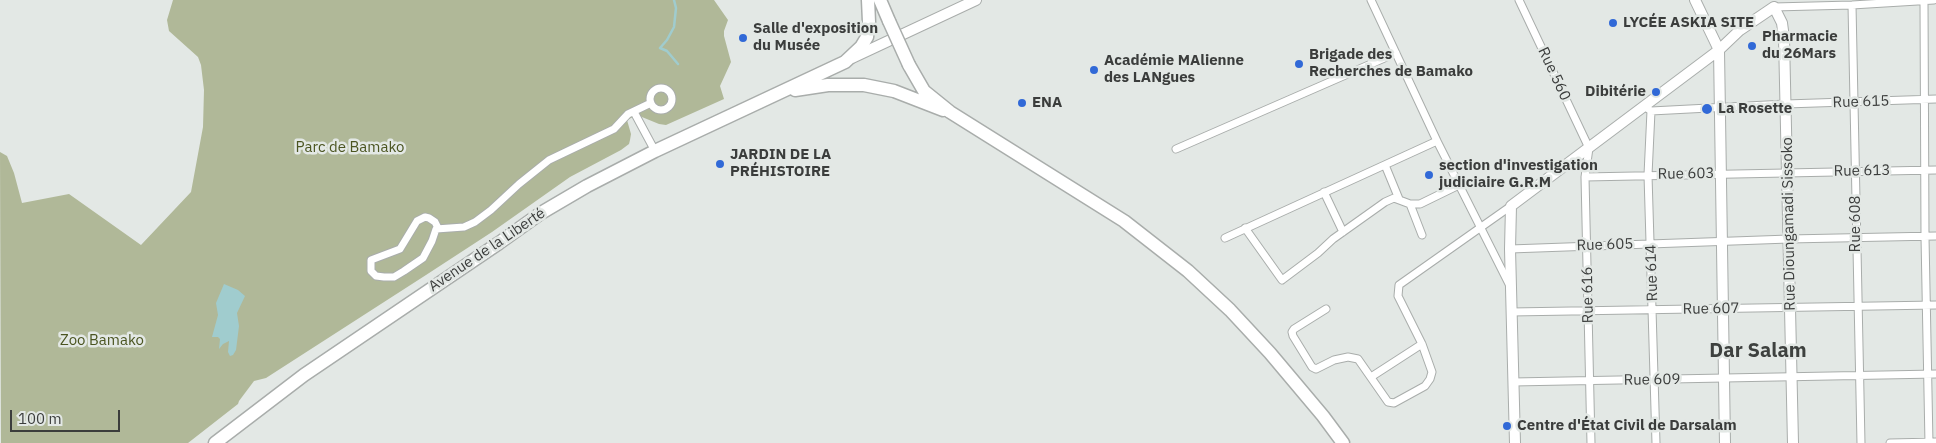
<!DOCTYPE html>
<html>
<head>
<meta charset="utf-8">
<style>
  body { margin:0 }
  #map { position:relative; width:1936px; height:443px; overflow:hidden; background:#e3e8e5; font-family:"IBM Plex Sans",sans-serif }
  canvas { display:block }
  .scale { position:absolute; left:10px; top:410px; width:110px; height:22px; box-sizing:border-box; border:2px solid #3b3d3c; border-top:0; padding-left:6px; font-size:15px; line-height:18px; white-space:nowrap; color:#3b3d3c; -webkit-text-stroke:4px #e3e8e5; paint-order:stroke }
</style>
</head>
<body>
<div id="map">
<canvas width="1936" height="443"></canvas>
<div class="scale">100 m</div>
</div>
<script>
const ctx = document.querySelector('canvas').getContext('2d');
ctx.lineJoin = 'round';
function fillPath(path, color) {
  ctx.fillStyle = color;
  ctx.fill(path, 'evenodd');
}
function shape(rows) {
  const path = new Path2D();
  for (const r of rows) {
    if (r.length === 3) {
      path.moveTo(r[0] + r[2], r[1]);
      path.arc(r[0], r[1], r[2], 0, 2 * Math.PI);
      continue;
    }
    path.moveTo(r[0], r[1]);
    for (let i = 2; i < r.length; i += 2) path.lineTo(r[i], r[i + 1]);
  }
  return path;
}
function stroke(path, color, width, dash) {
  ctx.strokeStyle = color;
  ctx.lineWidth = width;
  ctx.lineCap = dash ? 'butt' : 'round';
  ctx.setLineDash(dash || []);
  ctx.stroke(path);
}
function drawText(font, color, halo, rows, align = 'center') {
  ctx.font = font + ' "IBM Plex Sans",sans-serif';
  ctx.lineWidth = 5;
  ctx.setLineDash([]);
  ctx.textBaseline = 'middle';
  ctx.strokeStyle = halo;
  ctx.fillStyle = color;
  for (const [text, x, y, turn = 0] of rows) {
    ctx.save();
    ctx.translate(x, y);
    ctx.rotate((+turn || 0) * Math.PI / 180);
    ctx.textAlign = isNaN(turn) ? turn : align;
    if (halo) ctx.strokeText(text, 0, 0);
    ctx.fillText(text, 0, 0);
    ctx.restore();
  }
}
const green = shape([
  [173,0,714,0,728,20,724,31,724,36,731,62,720,86,724,99,666,125,659,124,637,115,627,120,631,134,630,140,629,144,621,150,570,177,492,232,426,275,266,378,254,381,239,401,238,404,188,443,1,443,0,152,7,156,14,173,22,203,69,194,141,245,191,192,203,127,204,90,201,65,198,57,169,31,167,20]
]);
const water = shape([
  [224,284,238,290,245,296,237,313,239,326,236,350,233,355,230,356,228,352,229,341,223,344,219,349,220,339,218,337,212,337,218,315,216,303]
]);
const stream = shape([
  [674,0,676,8,674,27,667,40,660,48,667,51,678,64]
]);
const street = shape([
  [1371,0,1437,141,1509,284],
  [1519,0,1589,148,1585,177,1591,443],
  [1924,1,1925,237,1929,443],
  [1852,5,1861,443],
  [1774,7,1852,5,1934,0],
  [661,99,11],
  [1644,106,1651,111,1648,175,1656,443],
  [1651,111,1786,104,1936,99],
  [634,112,655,151],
  [1176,149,1396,53],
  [1385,165,1399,199],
  [1585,177,1936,170],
  [1324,192,1343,232],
  [1410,204,1422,235],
  [438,228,435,222,429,218,425,217,417,221,400,249,371,260,371,271,376,276,384,277,394,277,404,271,423,258,432,241,436,229,464,227,475,222,491,210,519,184,549,160,614,129,628,114,651,103],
  [1245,228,1282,280,1318,253,1333,239,1385,202,1394,198,1410,204,1420,204,1459,185],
  [1225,238,1437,141],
  [1510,249,1789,239,1936,236],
  [1326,309,1294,329,1292,332,1293,336,1312,367,1316,369,1334,360,1348,357,1358,359,1388,402,1394,403,1425,386,1430,379,1432,372,1422,344,1398,296,1399,285,1511,206],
  [1511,312,1936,305],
  [1371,377,1422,344],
  [1513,382,1936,374],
  [1890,443,1936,442]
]);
const secondary = shape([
  [1695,0,1719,50,1725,443],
  [1774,7,1782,23,1784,38,1793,443],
  [1515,443,1510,249,1511,206,1719,50,1740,30,1774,7]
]);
const primary = shape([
  [852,58,976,0]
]);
const highway = shape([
  [880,0,889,21],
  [909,65,924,91,950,112,1124,221,1188,271,1230,310,1270,353,1323,416,1343,443],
  [795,90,828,85,864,85,894,91,943,110],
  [215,443,304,375,499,243,541,213,587,186,655,151,845,62,861,47,867,37,869,22,868,0]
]);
const highwayBridge = shape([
  [889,21,909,65]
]);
const markers = [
  [1613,23,5,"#3169d7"],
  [743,38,5,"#3169d7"],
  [1752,46,5,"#3169d7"],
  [1299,64,5,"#3169d7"],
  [1094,70,5,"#3169d7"],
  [1656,92,5,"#3169d7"],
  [1022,103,5,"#3169d7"],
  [1707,109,6,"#3169d7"],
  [720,164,5,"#3169d7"],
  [1429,175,5,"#3169d7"],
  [1507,426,5,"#3169d7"]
];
const poiNames = [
  ["LYCÉE ASKIA SITE",1623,23],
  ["Salle d'exposition",753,29],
  ["du Musée",753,46],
  ["Pharmacie",1762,37],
  ["du 26Mars",1762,54],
  ["Brigade des",1309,55],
  ["Recherches de Bamako",1309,72],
  ["Académie MAlienne",1104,61],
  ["des LANgues",1104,78],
  ["Dibitérie",1646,92,"right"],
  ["ENA",1032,103],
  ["La Rosette",1718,109],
  ["JARDIN DE LA",730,155],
  ["PRÉHISTOIRE",730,172],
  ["section d'investigation",1439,166],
  ["judiciaire G.R.M",1439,183],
  ["Centre d'État Civil de Darsalam",1517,426]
];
const streetNames = [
  ["Rue 560",1554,74,65],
  ["Rue 615",1861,102,-2],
  ["Rue 613",1862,171,-1],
  ["Rue 603",1686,174,-1],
  ["Rue Dioungamadi Sissoko",1789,224,-91],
  ["Rue 608",1856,224,-90],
  ["Rue 605",1605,245,-2],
  ["Avenue de la Liberté",487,250,-34],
  ["Rue 614",1652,273,-92],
  ["Rue 616",1588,295,-91],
  ["Rue 607",1711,309,-1],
  ["Rue 609",1652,380,-1]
];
const parkNames = [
  ["Parc de Bamako",350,148],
  ["Zoo Bamako",102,341]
];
const districtNames = [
  ["Dar Salam",1758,351]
];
fillPath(green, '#b0b898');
fillPath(water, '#a0ccce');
stroke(stream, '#a0ccce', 2.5);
stroke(street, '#a9adab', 9);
stroke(secondary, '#a9adab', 12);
stroke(primary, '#a9adab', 12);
stroke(highway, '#a9adab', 15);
stroke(street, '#fff', 7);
stroke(secondary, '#fff', 10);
stroke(primary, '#fff', 10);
stroke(highway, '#fff', 12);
stroke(highwayBridge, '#a9adab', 15, []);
stroke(highwayBridge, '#fff', 12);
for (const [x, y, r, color] of markers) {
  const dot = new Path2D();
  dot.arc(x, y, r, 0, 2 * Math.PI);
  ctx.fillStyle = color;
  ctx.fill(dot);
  stroke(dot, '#e3e8e5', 2);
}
drawText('bold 15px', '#3b3d3c', '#e3e8e5', poiNames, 'left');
drawText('15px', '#3b3d3c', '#e3e8e5', streetNames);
drawText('15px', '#4b5521', '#e3e8e5', parkNames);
drawText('bold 20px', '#3e413f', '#e3e8e5', districtNames);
</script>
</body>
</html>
